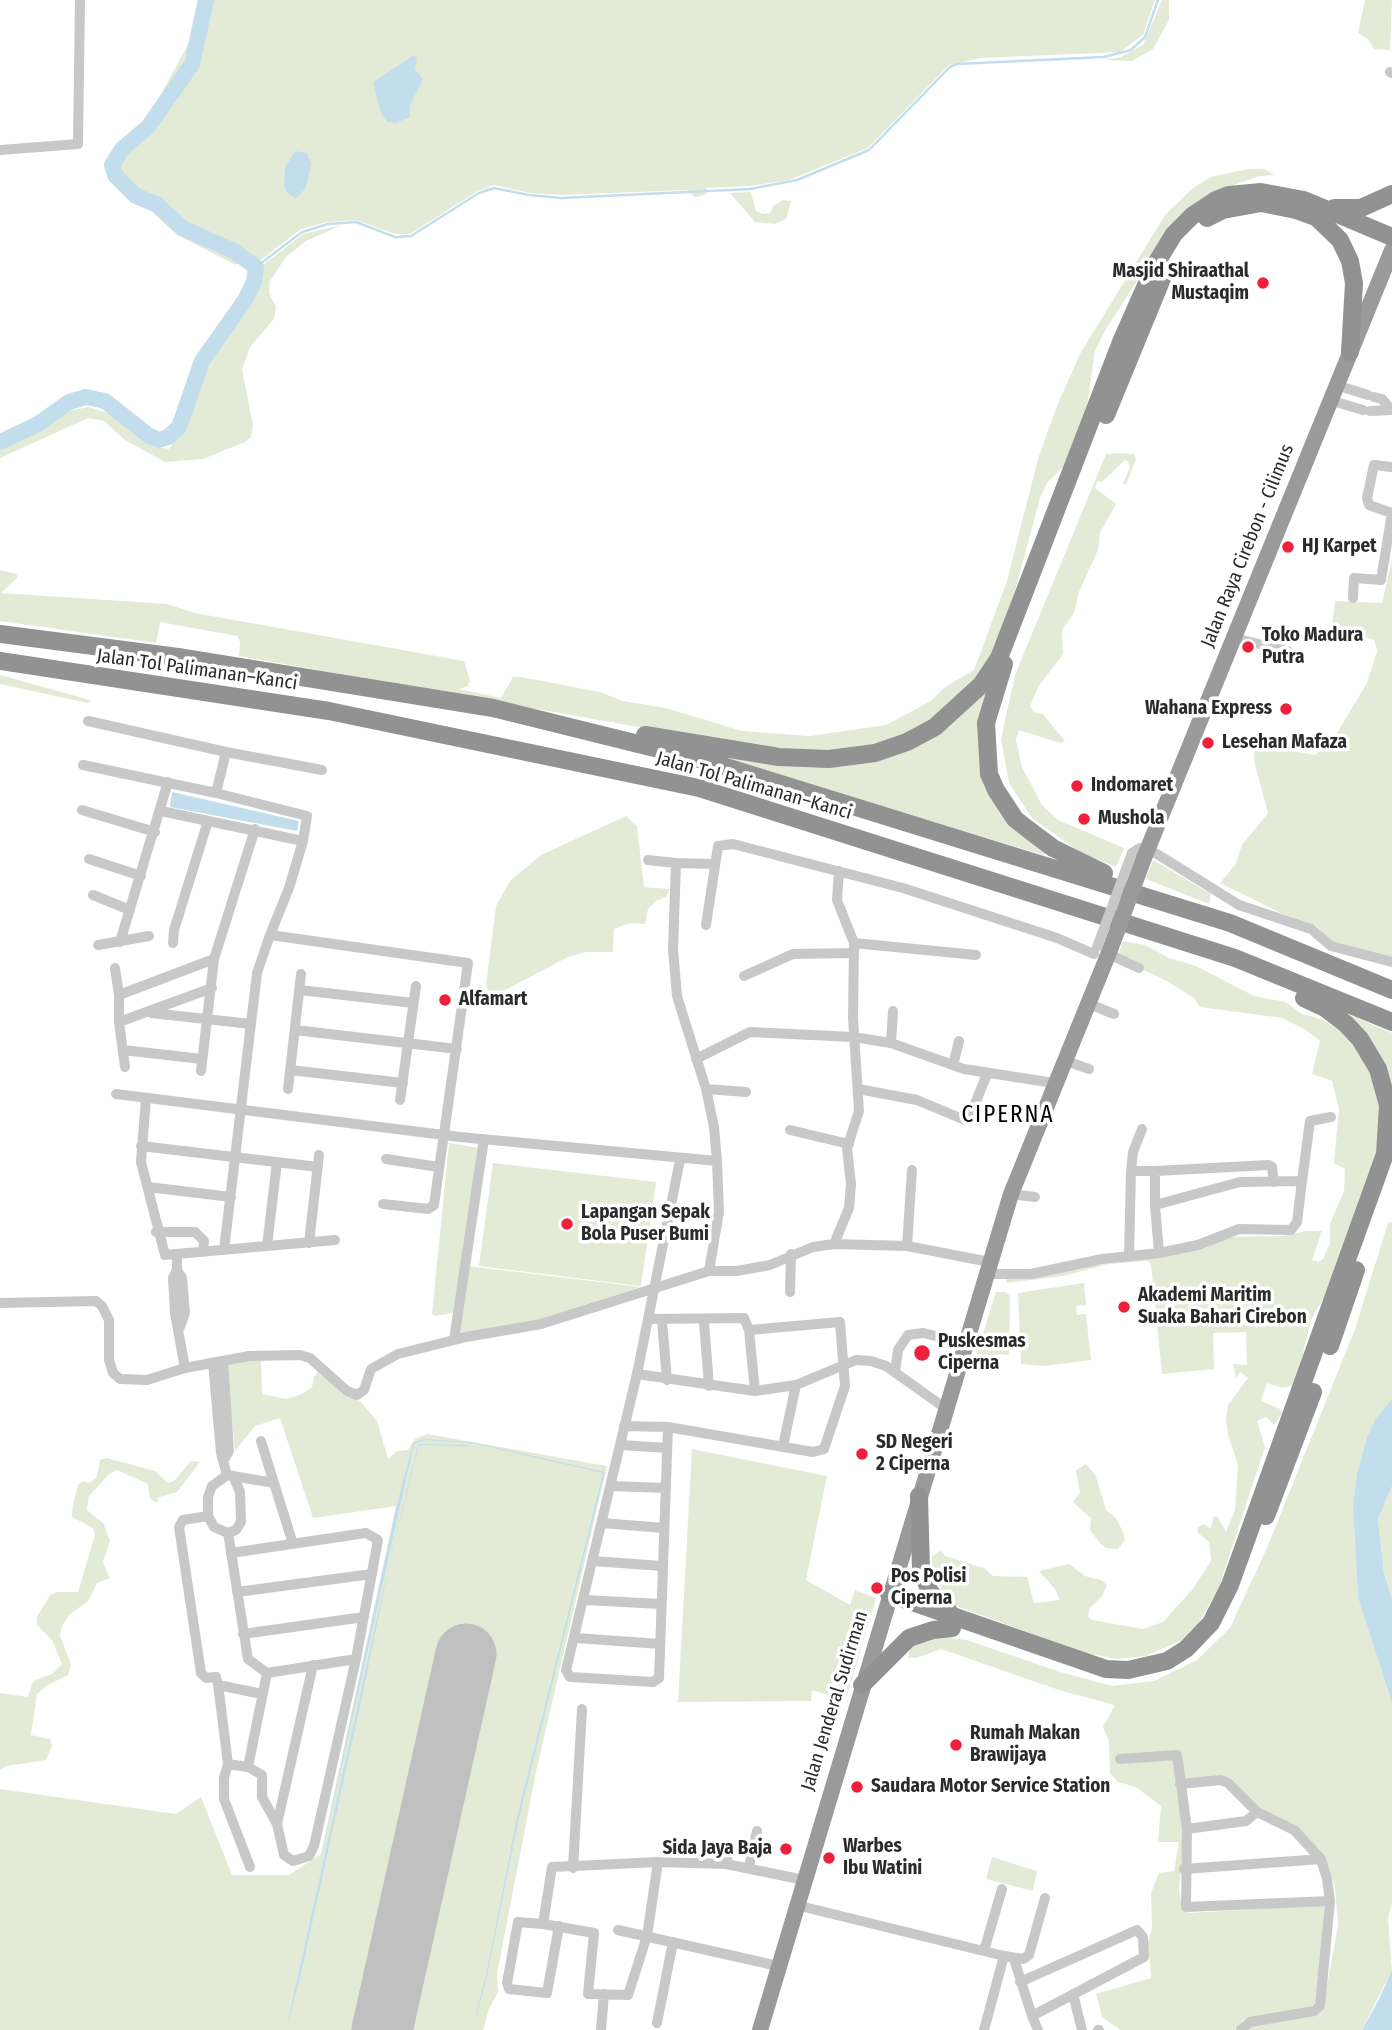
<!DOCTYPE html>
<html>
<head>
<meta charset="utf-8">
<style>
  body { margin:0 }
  canvas { display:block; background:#fff }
</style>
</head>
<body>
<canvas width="1392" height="2030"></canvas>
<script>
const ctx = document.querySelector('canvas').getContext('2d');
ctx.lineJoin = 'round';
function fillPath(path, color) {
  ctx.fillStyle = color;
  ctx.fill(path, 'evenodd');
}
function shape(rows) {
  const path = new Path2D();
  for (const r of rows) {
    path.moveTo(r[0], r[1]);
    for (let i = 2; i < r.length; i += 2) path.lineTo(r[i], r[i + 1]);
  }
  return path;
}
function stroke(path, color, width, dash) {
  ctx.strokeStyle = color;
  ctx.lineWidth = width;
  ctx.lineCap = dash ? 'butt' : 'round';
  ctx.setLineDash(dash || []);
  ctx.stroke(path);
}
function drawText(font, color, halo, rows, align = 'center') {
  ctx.font = font + ' "Fira Sans Condensed",sans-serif';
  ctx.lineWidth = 7;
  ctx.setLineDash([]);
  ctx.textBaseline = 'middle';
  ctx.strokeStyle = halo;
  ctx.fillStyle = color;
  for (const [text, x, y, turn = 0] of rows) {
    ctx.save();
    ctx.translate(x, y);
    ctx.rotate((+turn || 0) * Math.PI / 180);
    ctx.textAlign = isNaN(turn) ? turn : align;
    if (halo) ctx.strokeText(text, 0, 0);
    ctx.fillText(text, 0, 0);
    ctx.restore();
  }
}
const green = shape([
  [212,0,1155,0,1143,35,1120,52,981,58,949,65,868,148,789,180,750,186,707,188,706,194,698,197,694,197,688,190,561,195,530,193,494,185,478,191,410,234,395,234,356,220,328,222,301,229,258,262,247,257,236,265,177,235,107,170,146,122],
  [1162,0,1169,0,1169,20,1153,49,1132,61,1105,60,1121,57,1143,45],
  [1365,0,1392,0,1390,50,1374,49,1368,39,1358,33],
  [1248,169,1264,169,1275,175,1259,176,1228,187,1152,257,1106,329,1095,351,1087,407,1068,462,1047,483,1041,495,1004,631,983,669,950,708,893,742,833,753,728,743,239,656,240,642,237,636,160,622,156,643,0,621,0,570,16,574,18,577,1,593,167,604,195,613,464,661,470,681,468,686,459,689,501,698,513,677,521,677,600,692,623,701,666,708,742,731,810,736,886,725,931,701,945,687,974,670,1007,581,1038,459,1057,406,1080,354,1165,215,1193,188,1211,177],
  [751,192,756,211,763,214,770,213,773,206,783,200,791,201,786,219,775,224,755,222,730,193],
  [342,225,306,241,286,257,270,281,269,293,276,307,274,319,250,347,242,370,253,425,251,437,245,442,203,459,165,462,125,440,104,421,88,418,0,458,0,449,73,410,89,407,111,414,153,446,169,449,180,434,206,364,253,295,258,282,259,268,303,234],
  [1120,453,1134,454,1136,459,1126,485,1123,483,1130,468,1128,461,1125,460,1102,482,1097,481,1095,488,1116,504,1100,533,1098,550,1079,592,1074,613,1062,630,1063,654,1038,687,1030,706,1035,713,1043,714,1065,741,1060,743,1019,730,1016,740,1022,767,1042,805,1058,820,1124,848,1116,867,1080,852,1032,818,1009,783,1001,739,1015,675,1106,454],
  [1392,560,1392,957,1332,942,1316,926,1283,914,1220,883,1235,865,1242,845,1268,813,1254,761,1255,744,1315,755,1334,738,1367,683,1377,651,1374,640,1332,626,1335,601,1382,603],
  [994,673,982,764,1046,851,1044,855,697,751,896,752],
  [0,675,90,700,88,703,0,684],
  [626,816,637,826,644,887,670,889,666,897,656,901,648,909,645,924,630,923,614,929,613,952,586,952,568,957,492,997,486,985,496,906,510,881,541,855],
  [1153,860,1211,894,1209,904,1146,879],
  [1123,941,1145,945,1169,958,1196,966,1254,996,1286,1002,1302,1014,1321,1019,1349,1036,1374,1080,1384,1124,1383,1141,1329,1289,1311,1320,1297,1378,1293,1385,1283,1388,1267,1383,1261,1401,1280,1409,1282,1413,1274,1425,1266,1417,1257,1421,1265,1447,1219,1587,1198,1624,1180,1641,1146,1656,1117,1659,1085,1653,951,1604,933,1576,932,1557,941,1550,945,1556,984,1568,993,1576,1027,1577,1034,1603,1060,1600,1055,1589,1039,1571,1069,1564,1085,1576,1101,1580,1107,1585,1102,1596,1090,1608,1088,1616,1092,1620,1143,1629,1163,1622,1192,1590,1211,1561,1209,1542,1197,1532,1198,1527,1204,1524,1211,1529,1213,1517,1217,1516,1226,1532,1235,1510,1238,1465,1228,1435,1226,1419,1228,1405,1248,1378,1240,1372,1236,1378,1233,1364,1247,1365,1246,1332,1213,1333,1214,1369,1162,1374,1151,1264,1148,1261,1109,1264,1063,1276,1006,1283,1007,1279,1187,1252,1229,1237,1283,1236,1306,1231,1322,1231,1312,1260,1318,1262,1323,1259,1330,1243,1330,1224,1344,1191,1345,1169,1334,1163,1339,1109,1332,1081,1312,1074,1320,1041,1306,1030,1282,1018,1200,1007,1194,998,1165,980,1117,958],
  [1340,1011,1392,1033,1392,1091],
  [449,1143,478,1148,454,1313,435,1316,432,1314],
  [493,1163,656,1182,641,1286,479,1266],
  [1392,1222,1392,1399,1376,1418,1367,1437,1357,1473,1353,1505,1358,1598,1392,1703,1392,1904,1388,1917,1392,1970,1362,2030,1247,2030,1251,2025,1322,2012,1338,1926,1335,1886,1324,1856,1258,1809,1229,1779,1182,1781,1174,1758,1184,1830,1179,1891,1183,1910,1189,1913,1324,1905,1318,2002,1306,2009,1244,2019,1235,2030,1120,2030,1102,2017,1096,1994,1151,1978,1148,1941,1152,1928,1151,1893,1159,1873,1174,1871,1179,1842,1158,1842,1161,1806,1136,1787,1118,1782,1110,1773,1109,1741,1103,1727,1115,1705,1062,1691,941,1649,916,1658,908,1658,910,1647,937,1636,967,1640,1060,1672,1112,1686,1154,1681,1197,1660,1230,1628,1267,1548,1355,1329,1388,1223],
  [468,1266,640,1287,544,1319,458,1334],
  [1084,1283,1086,1305,1076,1306,1077,1315,1086,1314,1091,1360,1045,1366,1021,1364,1018,1293],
  [996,1292,1006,1292,1010,1296,1009,1355,998,1354,996,1363,976,1356],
  [261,1359,262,1394,286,1399,302,1394,312,1387,314,1377,320,1369,343,1395,360,1401,377,1421,388,1459,397,1451,408,1450,415,1439,427,1434,607,1466,536,1772,497,1974,498,1992,489,2009,483,2030,402,2030,485,1659,446,1649,361,2030,0,2030,0,1789,176,1814,201,1797,232,1875,289,1875,321,1854,396,1506,313,1518,280,1418,255,1426,235,1451,226,1364],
  [692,1449,827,1476,806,1580,850,1605,855,1590,876,1598,847,1696,838,1698,812,1690,811,1701,678,1702],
  [107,1458,155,1471,168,1483,174,1481,191,1461,200,1462,177,1492,157,1498,158,1503,150,1499,148,1484,117,1470,109,1474,89,1496,87,1510,104,1524,110,1541,103,1562,110,1578,97,1583,88,1601,69,1615,62,1626,60,1636,71,1664,68,1675,46,1686,37,1694,31,1735,50,1739,52,1746,46,1760,6,1766,0,1770,0,1693,28,1697,33,1681,52,1674,62,1664,52,1640,37,1625,37,1617,50,1595,57,1592,78,1592,95,1535,93,1528,72,1517,73,1505,78,1485,83,1481,90,1483,97,1477,100,1460],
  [1086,1464,1096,1476,1106,1510,1116,1518,1123,1532,1125,1540,1118,1549,1106,1548,1100,1543,1090,1530,1091,1518,1073,1502,1080,1493,1076,1470],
  [1392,1486,1392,1599,1384,1573,1378,1519],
  [992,1857,1037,1871,1033,1891,986,1879]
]);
const water = shape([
  [413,56,417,57,415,69,423,79,410,105,410,117,396,123,387,122,381,113,373,82],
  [295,151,307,153,311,164,306,188,296,198,286,192,284,184,285,168],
  [172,792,299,821,297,831,170,807],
  [1392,1399,1392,1486,1378,1519,1384,1573,1392,1599,1392,1703,1358,1598,1353,1505,1357,1473,1367,1437,1376,1418],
  [423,1439,471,1442,605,1472,519,1818,485,1985,472,2030,487,1971,517,1817,603,1473,471,1443,425,1440,414,1444,315,1885,397,1504,413,1443],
  [418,1445,420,1444,466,1445,474,1447,419,1445,390,1560,364,1688,299,1983,286,2030,390,1559],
  [1392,1970,1392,2030,1362,2030,1378,2001]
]);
const stream = shape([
  [256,267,302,232,328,224,356,222,395,237,411,236,479,193,494,188,529,195,561,198,750,189,797,180,869,150,950,67,957,64,1104,57,1131,50,1145,37,1158,0]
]);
const river = shape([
  [0,442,38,424,69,402,86,397,105,401,148,435,159,440,168,437,179,427,202,361,245,300,254,282,256,267,234,251,182,228,158,205,136,196,115,175,112,165,122,149,148,127,192,64,206,0]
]);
const runway = shape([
  [382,2030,466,1654]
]);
const minor = shape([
  [1390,72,1392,73],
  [0,150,78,144,80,0],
  [1336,385,1368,395],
  [1374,397,1382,399,1391,410],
  [1329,400,1363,410],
  [1370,411,1392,410],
  [1353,598,1354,578,1381,580,1392,513,1369,505,1367,498,1374,465,1392,467],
  [1234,638,1288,651],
  [88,721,226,752,216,793,307,816,303,841,289,888,270,935,468,963,434,1205,428,1209,383,1204],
  [226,752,322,770],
  [83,765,216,793],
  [82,810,155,832],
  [161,811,303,841],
  [1132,853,1140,848,1157,854,1239,905,1311,929,1331,946,1392,962],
  [89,859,141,876],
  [648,860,676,863,673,949,677,996,706,1089,714,1127,717,1161],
  [676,863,714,864],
  [93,895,130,910],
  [706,925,718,846,733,844,903,888,1057,938,1094,954],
  [120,942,168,782],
  [173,943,174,930,208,821],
  [854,943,976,955],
  [98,945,149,936],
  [1108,954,1139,968],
  [115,968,119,995,214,959],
  [744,976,793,954,854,953],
  [300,990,413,1003],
  [119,995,119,1022],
  [1087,1003,1114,1014],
  [151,1013,251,1024],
  [295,1030,457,1049],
  [891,1043,893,1011],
  [123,1050,202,1059],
  [696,1059,750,1032,853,1037,891,1043,964,1069,1054,1083],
  [1063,1060,1089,1069],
  [953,1065,959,1041],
  [125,1067,119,1022,212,988],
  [290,1070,403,1083],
  [201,1071,214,959,255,829],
  [288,1089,301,974],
  [706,1089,746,1092],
  [858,1089,917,1100,965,1120,970,1116,987,1074],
  [116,1094,460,1137,717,1161,719,1212,709,1271],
  [146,1098,141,1162,165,1255,335,1240],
  [400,1100,416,986],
  [790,1130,849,1144],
  [141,1146,318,1167],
  [386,1159,439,1167],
  [1131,1171,1155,1171],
  [1302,1181,1310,1121,1331,1117],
  [148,1187,231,1197],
  [1011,1194,1035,1197],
  [1155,1205,1155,1171,1269,1165,1272,1167,1274,1182],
  [156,1232,195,1232,204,1241,203,1252],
  [309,1243,319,1155],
  [834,1244,849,1208,851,1184,847,1148,859,1111,853,1018,854,943,837,900,839,871],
  [267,1246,277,1162],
  [907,1246,912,1170],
  [224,1250,257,973,270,935],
  [177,1254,177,1270,173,1278,175,1313,185,1368],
  [1129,1256,1131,1171,1133,1152,1142,1129],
  [177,1270,182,1278,185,1313,180,1327],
  [986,1274,1031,1274,1102,1259,1159,1253,1198,1245,1239,1229,1291,1230,1297,1222,1302,1181,1240,1182,1155,1205,1159,1253],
  [790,1292,791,1254],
  [0,1303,96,1301,102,1306,109,1320,109,1360,113,1373,120,1379,147,1380,185,1368,249,1356,300,1355,310,1358,347,1391,357,1395,364,1390,371,1369,398,1354,466,1337,541,1324,709,1271,737,1271,770,1265,813,1247,834,1244,907,1246,990,1262],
  [649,1319,744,1318,749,1330,755,1391],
  [662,1321,667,1380],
  [704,1322,709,1386],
  [454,1340,484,1139],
  [223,1361,229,1451,225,1458],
  [213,1363,221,1453,227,1475],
  [895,1372,898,1350,908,1335,923,1333,965,1343],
  [637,1374,755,1391,796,1385,856,1360,871,1361,886,1366,945,1408],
  [624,1426,668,1427,813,1452,824,1449,845,1386,840,1322,749,1330],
  [668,1427,659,1678,653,1682,570,1677,566,1670,637,1374,680,1160],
  [261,1441,274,1483],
  [621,1445,667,1448],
  [783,1446,796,1385],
  [227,1475,212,1486,208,1497,208,1516,214,1527,228,1533,248,1659,267,1673,356,1659],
  [227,1475,274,1483,293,1544],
  [610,1486,666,1488],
  [208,1516,183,1520,179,1527,201,1673,206,1678,216,1677,218,1684,228,1764,224,1778,224,1799,250,1867],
  [602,1523,664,1528],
  [228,1533,236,1530,241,1522,240,1492,234,1478],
  [231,1553,366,1533,378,1540,356,1659,314,1846,309,1856,293,1861,284,1855,277,1824,313,1665],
  [593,1561,662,1566],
  [237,1592,372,1574],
  [586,1600,660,1604],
  [243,1634,364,1617],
  [576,1638,660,1644],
  [223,1686,262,1694],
  [1120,1759,1177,1755,1187,1829,1186,1907,1330,1901],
  [228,1764,248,1767,262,1775,262,1797,277,1824],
  [248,1767,267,1673],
  [1180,1784,1221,1780,1228,1783,1257,1812,1294,1830,1321,1859,1327,1879,1330,1901,1320,2006,1314,2011,1250,2022,1241,2030],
  [1187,1829,1246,1821,1257,1812],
  [726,1864,730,1845],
  [749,1867,757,1831],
  [573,1868,582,1709],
  [1184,1869,1321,1859],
  [796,1905,1004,1956,984,2030],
  [543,1924,594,1933,588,1994,628,1995,647,1936,658,1862],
  [559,1926,547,1993,509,1989,507,1983,518,1922,543,1924,552,1867,658,1862,726,1864,804,1880],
  [618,1930,778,1966],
  [984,1951,1002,1889],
  [1004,1956,1023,1959,1029,1955,1045,1898],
  [1014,1959,1032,2016],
  [1020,1982,1137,1930,1143,1937,1144,1957,1032,2016,1038,2030],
  [1073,1994,1082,2030],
  [657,2023,673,1942],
  [601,2030,604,1994],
  [1098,2030,1099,2030]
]);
const trunk = shape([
  [1144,858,1392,250],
  [760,2030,1011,1194,1110,950]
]);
const motorway = shape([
  [1334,208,1361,208,1392,194],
  [1316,217,1340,240,1350,261,1354,283,1350,352],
  [1207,218,1223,210,1261,203,1296,210,1324,220],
  [1106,415,1166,269],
  [0,634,178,657,493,708,707,761,1230,923,1392,990],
  [0,661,329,711,699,788,1235,958,1392,1022],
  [1004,664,986,723,989,774,996,790,1015,819,1029,830,1053,848,1104,873],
  [645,735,779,757,829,759,875,753,907,742,935,727,981,685,999,658,1121,342,1155,265,1174,234,1192,216,1216,200,1229,195,1261,192,1304,200,1392,237],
  [1330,1346,1356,1270],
  [919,1496,921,1569,930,1592,950,1613],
  [1266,1516,1313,1392],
  [889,1594,1106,1669,1128,1670,1167,1661,1186,1649,1211,1623,1230,1585,1385,1154,1388,1105,1378,1069,1360,1039,1346,1024,1325,1008,1304,998],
  [862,1685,909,1638,933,1630,952,1628]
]);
const minorBridge = shape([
  [1097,947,1132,853]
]);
const trunkBridge = shape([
  [1110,950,1144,858]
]);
const markers = [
  [1263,283,7,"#ef203c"],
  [1288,547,7,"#ef203c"],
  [1248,647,7,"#ef203c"],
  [1286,709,7,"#ef203c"],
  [1208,743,7,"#ef203c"],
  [1077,786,7,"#ef203c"],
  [1084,819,7,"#ef203c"],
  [445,1000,7,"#ef203c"],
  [567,1224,7,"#ef203c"],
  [1124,1307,7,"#ef203c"],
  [922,1353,9,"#ef203c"],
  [862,1454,7,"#ef203c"],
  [877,1588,7,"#ef203c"],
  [956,1745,7,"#ef203c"],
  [857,1787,7,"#ef203c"],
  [786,1849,7,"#ef203c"],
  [829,1858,7,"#ef203c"]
];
const poiNames = [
  ["Masjid Shiraathal",1249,272,"right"],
  ["Mustaqim",1249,294,"right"],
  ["HJ Karpet",1302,547],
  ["Toko Madura",1262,636],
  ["Putra",1262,658],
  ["Wahana Express",1272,709,"right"],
  ["Lesehan Mafaza",1222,743],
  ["Indomaret",1091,786],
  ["Mushola",1098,819],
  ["Alfamart",459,1000],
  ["Lapangan Sepak",581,1213],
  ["Bola Puser Bumi",581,1235],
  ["Akademi Maritim",1138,1296],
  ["Suaka Bahari Cirebon",1138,1318],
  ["Puskesmas",938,1342],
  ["Ciperna",938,1364],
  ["SD Negeri",876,1443],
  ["2 Ciperna",876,1465],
  ["Pos Polisi",891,1577],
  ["Ciperna",891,1599],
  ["Rumah Makan",970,1734],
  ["Brawijaya",970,1756],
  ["Saudara Motor Service Station",871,1787],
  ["Warbes",843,1847],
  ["Ibu Watini",843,1869],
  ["Sida Jaya Baja",772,1849,"right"]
];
const streetNames = [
  ["Jalan Raya Cirebon - Cilimus",1248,546,-68],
  ["Jalan Tol Palimanan–Kanci",197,670,8],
  ["Jalan Tol Palimanan–Kanci",754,786,16],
  ["Jalan Jenderal Sudirman",835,1701,-73]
];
const quarterNames = [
  ["CIPERNA",1008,1116]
];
fillPath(green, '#e3ebd7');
fillPath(water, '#c2deec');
stroke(stream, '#c2deec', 2.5);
stroke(river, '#c2deec', 16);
stroke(runway, '#c0c0c0', 61);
stroke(minor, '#c8c8c8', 10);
stroke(trunk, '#9a9a9a', 16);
stroke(motorway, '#929292', 18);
stroke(minorBridge, '#c8c8c8', 10);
stroke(trunkBridge, '#9a9a9a', 16);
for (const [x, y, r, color] of markers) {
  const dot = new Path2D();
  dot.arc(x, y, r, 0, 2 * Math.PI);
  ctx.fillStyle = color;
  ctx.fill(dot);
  stroke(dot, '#fff', 2.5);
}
drawText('bold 19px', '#2b2b2b', '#fff', poiNames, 'left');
drawText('19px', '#2b2b2b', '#fff', streetNames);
ctx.letterSpacing = '2px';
drawText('23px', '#000', '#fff', quarterNames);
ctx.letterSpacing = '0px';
</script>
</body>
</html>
